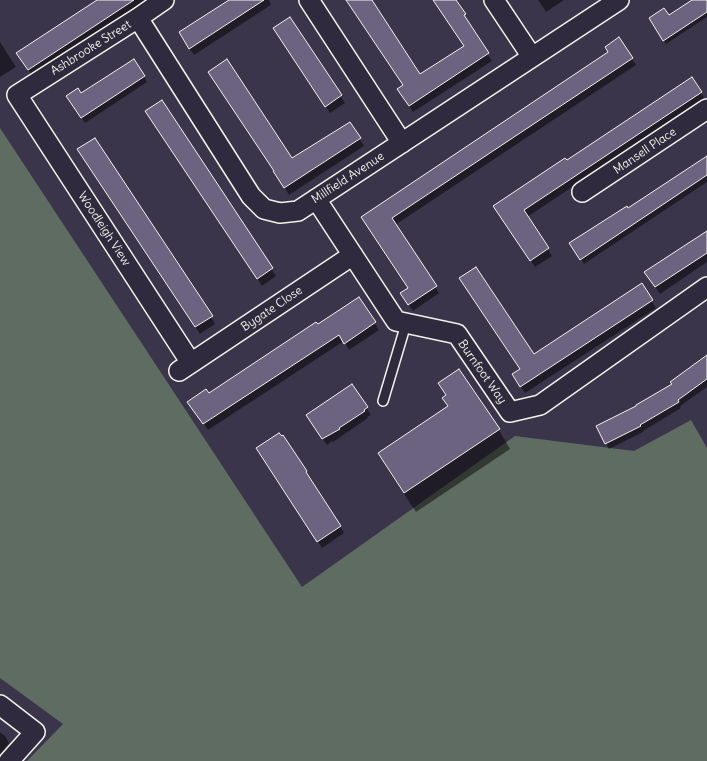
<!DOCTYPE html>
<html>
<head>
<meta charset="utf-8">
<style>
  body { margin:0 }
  canvas { display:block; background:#3b354b }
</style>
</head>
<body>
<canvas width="707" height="761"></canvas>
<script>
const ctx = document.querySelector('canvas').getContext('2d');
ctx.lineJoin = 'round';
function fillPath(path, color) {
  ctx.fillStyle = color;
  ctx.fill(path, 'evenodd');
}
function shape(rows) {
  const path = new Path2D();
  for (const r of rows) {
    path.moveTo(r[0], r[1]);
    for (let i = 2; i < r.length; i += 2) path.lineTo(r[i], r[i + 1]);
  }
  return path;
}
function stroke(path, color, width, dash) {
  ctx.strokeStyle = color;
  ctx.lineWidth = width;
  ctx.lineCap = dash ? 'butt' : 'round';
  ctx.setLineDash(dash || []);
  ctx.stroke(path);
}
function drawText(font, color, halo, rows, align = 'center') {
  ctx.font = font + ' Delius,sans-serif';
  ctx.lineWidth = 4.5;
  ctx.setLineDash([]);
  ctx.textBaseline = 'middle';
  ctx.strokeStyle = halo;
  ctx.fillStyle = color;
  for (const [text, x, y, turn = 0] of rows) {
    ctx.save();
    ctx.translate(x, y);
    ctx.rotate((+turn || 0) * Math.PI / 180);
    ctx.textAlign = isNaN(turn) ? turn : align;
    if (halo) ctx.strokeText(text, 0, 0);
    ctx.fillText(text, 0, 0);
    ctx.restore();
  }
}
const green = shape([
  [0,128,302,587,515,436,634,451,691,420,707,448,707,761,27,761,63,724,0,678]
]);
const shadow = shape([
  [99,0,148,0,32,76,22,60],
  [231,0,269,0,271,5,194,55,184,40],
  [347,0,370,0,420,76,465,46,434,0,455,0,468,22,467,23,492,61,413,112,403,96,404,86],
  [538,0,564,0,546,12],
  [694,0,707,0,707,17,666,44,650,18,669,17],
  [290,19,345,103,330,113,279,35],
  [619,39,636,65,395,225,439,293,413,311,405,300,409,288,366,224,610,53],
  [0,42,16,67,0,77],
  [144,76,147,82,85,123,71,101,81,95],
  [692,79,705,99,527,217,552,256,535,267,499,213,567,162],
  [162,102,276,276,262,286,151,118],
  [350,123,364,146,289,195,275,171],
  [83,156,211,317,215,324,200,334],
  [707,157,707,182,584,264,571,244,628,210],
  [707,232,707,262,660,294,650,279],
  [641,285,656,308,525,393,517,382,534,356],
  [359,298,379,330,349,350,344,341,208,430,193,409,208,395],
  [707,354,707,387,680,406,681,408,643,431,643,432,609,449,598,427,638,407,673,385,706,357,705,355],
  [439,384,499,430,510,449,416,512,390,473,379,454,449,407,446,396],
  [352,385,371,415,367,417,368,418,333,442,332,441,327,445,311,422],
  [261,456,306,472,344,533,322,548],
  [0,732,5,736,9,743,0,754]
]);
const building = shape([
  [97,0,134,0,28,70,16,53,97,0],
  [229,0,264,0,189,49,179,32,229,0],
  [346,0,372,0,420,74,464,46,433,0,456,0,466,14,464,15,489,53,409,106,397,89,403,85,346,0],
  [692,0,707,0,707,12,663,41,649,18,664,8,669,15,692,0],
  [290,17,342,95,325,107,273,28,290,17],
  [619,37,633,58,392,218,437,286,408,305,400,293,408,288,361,217,608,52,605,47,619,37],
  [134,59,145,76,81,118,66,96,78,88,81,93,134,59],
  [227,59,292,158,350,122,361,138,284,188,273,171,274,171,208,72,227,59],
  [692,77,702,92,524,210,549,248,530,261,493,206,565,158,567,160,692,77],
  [162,100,273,268,257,279,145,111,162,100],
  [95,138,213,316,195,327,77,149,95,138],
  [707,156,707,175,580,260,569,243,627,206,628,208,707,156],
  [707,231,707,253,655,287,644,272,707,231],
  [476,267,534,354,642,283,653,300,520,387,512,374,520,369,459,278,476,267],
  [359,297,376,322,344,344,339,335,203,424,187,402,206,389,209,393,316,322,318,324,359,297],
  [707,355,707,379,678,400,679,402,640,425,641,426,605,444,596,426,636,406,636,405,672,384,670,382,707,355],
  [459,369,500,429,404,493,378,453,448,406,442,398,446,395,438,383,459,369],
  [352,384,368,407,364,410,365,411,339,428,340,429,322,439,306,415,352,384],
  [279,433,282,436,283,435,307,471,306,472,341,526,317,542,256,448,279,433]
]);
const lane = shape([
  [383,401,406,324]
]);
const street = shape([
  [164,0,138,18,17,95,191,363],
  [309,0,402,143],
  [494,0,532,57],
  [138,18,251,196,264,209,280,213,298,211,619,0],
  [582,192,707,109],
  [316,199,396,321,457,334,510,412,540,405,707,287],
  [179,371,353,255],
  [0,705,35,732,9,761]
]);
const streetNames = [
  ["Ashbrooke Street",91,48,-32],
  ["Mansell Place",645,151,-34],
  ["Millfield Avenue",348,178,-33],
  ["Woodleigh View",104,229,57],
  ["Bygate Close",272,309,-34],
  ["Burnfoot Way",482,372,55]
];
fillPath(green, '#5f6c61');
fillPath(shadow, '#0007');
fillPath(building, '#6c6381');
stroke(building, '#f4f1e8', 1);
stroke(lane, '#f4f1e8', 12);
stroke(street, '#f4f1e8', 22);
stroke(lane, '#2f2a3d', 9);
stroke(street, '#2f2a3d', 19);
drawText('12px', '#f4f1e8', '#2f2a3d', streetNames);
</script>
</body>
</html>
